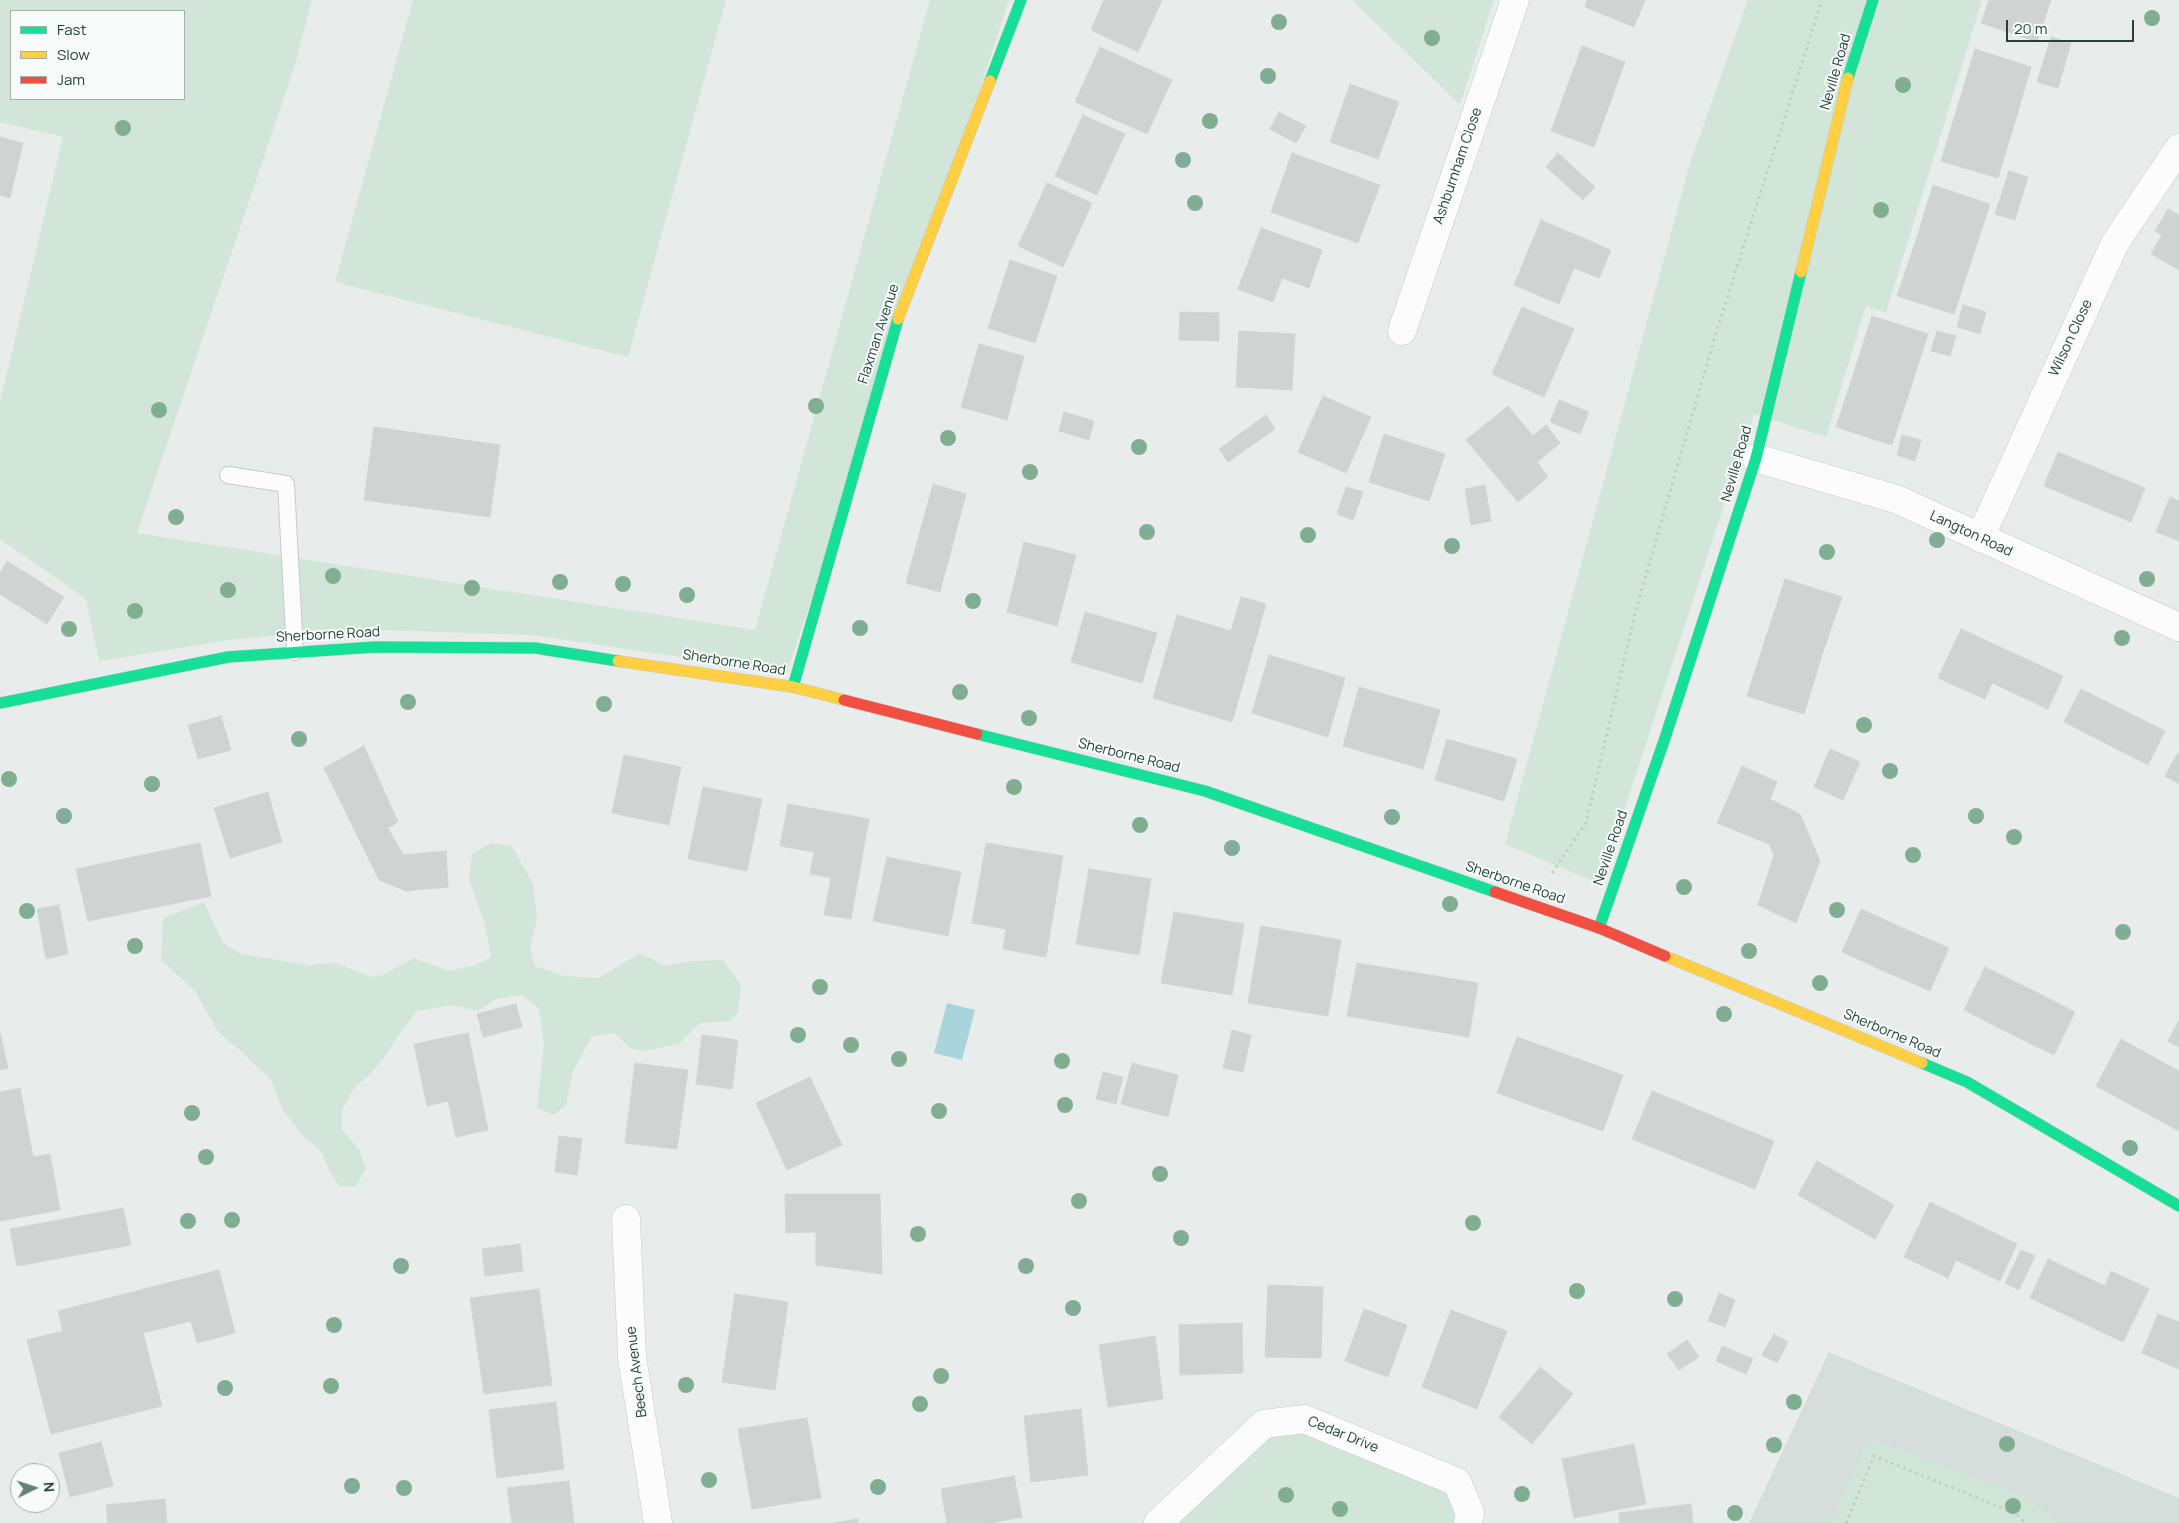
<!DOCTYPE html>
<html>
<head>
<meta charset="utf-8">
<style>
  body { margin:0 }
  #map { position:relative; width:2179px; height:1523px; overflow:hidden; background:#e8edeb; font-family:Manrope,sans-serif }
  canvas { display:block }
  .legend { position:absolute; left:10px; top:10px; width:175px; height:90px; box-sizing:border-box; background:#f7fbf9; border:1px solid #a3b1ad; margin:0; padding:6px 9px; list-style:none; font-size:15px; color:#24423a }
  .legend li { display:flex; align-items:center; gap:10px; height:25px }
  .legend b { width:25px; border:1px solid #a3b1ad }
  .north { position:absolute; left:10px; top:1463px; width:50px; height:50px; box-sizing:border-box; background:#f7fbf9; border:1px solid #a3b1ad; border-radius:50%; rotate:86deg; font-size:14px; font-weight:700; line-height:20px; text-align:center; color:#24423a }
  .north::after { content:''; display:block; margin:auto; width:18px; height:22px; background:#697e78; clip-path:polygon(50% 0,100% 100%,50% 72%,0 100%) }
  .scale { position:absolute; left:2006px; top:20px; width:128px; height:22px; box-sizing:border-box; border:2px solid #24423a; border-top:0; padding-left:6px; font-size:15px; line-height:18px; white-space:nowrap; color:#24423a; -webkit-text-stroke:4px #f7fbf9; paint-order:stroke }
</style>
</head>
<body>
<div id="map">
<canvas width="2179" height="1523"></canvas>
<ul class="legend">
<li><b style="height:6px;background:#16e098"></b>Fast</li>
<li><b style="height:6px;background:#ffcf43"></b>Slow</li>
<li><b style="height:6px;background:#f24e42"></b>Jam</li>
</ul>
<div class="north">N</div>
<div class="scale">20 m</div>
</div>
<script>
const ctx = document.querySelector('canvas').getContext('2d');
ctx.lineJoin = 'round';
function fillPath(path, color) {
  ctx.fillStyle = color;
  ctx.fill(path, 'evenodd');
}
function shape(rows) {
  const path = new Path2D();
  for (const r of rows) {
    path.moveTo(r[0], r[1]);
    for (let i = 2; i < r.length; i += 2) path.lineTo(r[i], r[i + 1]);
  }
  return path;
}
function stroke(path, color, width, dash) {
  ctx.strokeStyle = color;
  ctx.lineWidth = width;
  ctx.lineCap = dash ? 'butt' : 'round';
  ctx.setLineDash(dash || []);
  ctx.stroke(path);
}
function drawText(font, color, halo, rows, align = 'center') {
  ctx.font = font + ' Manrope,sans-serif';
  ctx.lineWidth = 4;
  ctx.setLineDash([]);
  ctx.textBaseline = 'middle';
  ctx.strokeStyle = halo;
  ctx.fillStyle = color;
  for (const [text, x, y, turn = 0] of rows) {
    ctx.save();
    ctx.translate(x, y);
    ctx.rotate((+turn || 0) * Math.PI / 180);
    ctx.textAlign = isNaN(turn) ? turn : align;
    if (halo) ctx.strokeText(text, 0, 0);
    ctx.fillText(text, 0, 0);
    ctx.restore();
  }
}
const built = shape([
  [1829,1352,2179,1498,2179,1523,1749,1523]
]);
const green = shape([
  [0,0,312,0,294,68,137,533,755,630,930,0,1009,0,787,673,533,635,380,630,280,635,229,640,99,661,86,599,0,539,0,402,63,137,0,122],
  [11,11,184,11,184,99,11,99],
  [413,0,726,0,628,357,335,282],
  [1352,0,1494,0,1460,105],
  [1748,0,1982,0,1886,313,1866,306,1826,437,1754,414,1600,884,1505,844,1690,163],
  [491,843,512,846,533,884,537,919,530,947,535,966,565,976,599,978,640,953,666,966,689,961,723,960,741,985,738,1012,731,1021,700,1023,679,1044,644,1051,630,1048,614,1033,592,1036,573,1071,566,1105,554,1115,537,1108,544,1043,539,1009,522,995,496,999,478,1011,451,1005,417,1011,394,1041,387,1054,370,1074,354,1088,342,1110,342,1130,359,1149,366,1168,356,1187,339,1186,330,1171,320,1150,303,1136,283,1110,271,1080,242,1052,218,1032,195,991,161,960,163,918,204,902,223,943,241,954,310,965,336,963,371,977,383,975,414,958,449,971,476,965,491,957,485,925,469,879,472,854],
  [1303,1428,1451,1487,1460,1523,1170,1523,1266,1432],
  [1868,1438,2024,1496,2058,1523,1831,1523]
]);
const water = shape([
  [947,1003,975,1010,962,1060,934,1053]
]);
const building = shape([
  [1104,0,1162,0,1138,52,1091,30,1104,0],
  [1587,0,1645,0,1634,27,1585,7,1587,0],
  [1989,0,2051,0,2037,42,1981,23,1989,0],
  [2051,37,2071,43,2058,88,2037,82,2051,37],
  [1582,46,1625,62,1594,147,1551,131,1582,46],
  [1100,47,1172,80,1147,134,1075,102,1100,47],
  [1975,49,2031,67,2015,122,1958,105,1975,49],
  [1350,84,1399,102,1378,159,1330,142,1350,84],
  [1958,105,2015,122,1998,178,1941,161,1958,105],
  [1279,112,1306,126,1296,143,1270,129,1279,112],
  [1083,115,1125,134,1097,195,1055,176,1083,115],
  [0,137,23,143,10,198,0,195,0,137],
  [1292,153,1380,185,1358,243,1271,212,1292,153],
  [1558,153,1595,187,1583,200,1546,167,1558,153],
  [2009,171,2028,177,2015,220,1995,214,2009,171],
  [1047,183,1092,203,1063,267,1018,246,1047,183],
  [1933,185,1990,204,1972,259,1916,240,1933,185],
  [2168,209,2179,215,2179,270,2151,254,2162,235,2155,231,2168,209],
  [1541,220,1611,250,1599,278,1574,268,1559,304,1514,285,1541,220],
  [1261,228,1322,250,1309,288,1282,278,1273,302,1238,289,1261,228],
  [1916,240,1972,259,1954,314,1897,296,1916,240],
  [1010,260,1057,276,1035,343,988,328,1010,260],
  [1963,305,1986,312,1980,334,1957,327,1963,305],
  [1522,307,1574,329,1544,397,1492,374,1522,307],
  [1180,312,1219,313,1219,341,1179,340,1180,312],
  [1872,316,1928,334,1910,390,1854,372,1872,316],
  [1239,331,1295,334,1292,390,1236,387,1239,331],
  [1937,331,1956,336,1950,356,1931,351,1937,331],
  [979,344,1024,356,1007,420,961,407,979,344],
  [1854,372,1910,390,1892,445,1836,427,1854,372],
  [1323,396,1371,417,1346,473,1298,452,1323,396],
  [1559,400,1589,412,1580,434,1550,422,1559,400],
  [1508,406,1533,436,1546,425,1560,443,1537,462,1548,477,1518,502,1466,440,1508,406],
  [1064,412,1094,421,1089,440,1059,431,1064,412],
  [1266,415,1275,429,1228,462,1219,449,1266,415],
  [374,427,500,445,490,517,364,500,374,427],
  [1384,434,1445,454,1429,501,1369,482,1384,434],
  [1902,435,1921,440,1915,461,1897,455,1902,435],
  [2058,452,2145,488,2131,522,2044,486,2058,452],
  [933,484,966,494,940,592,906,583,933,484],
  [1485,485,1491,521,1471,525,1465,489,1485,485],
  [1346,487,1363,492,1353,520,1337,514,1346,487],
  [2170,497,2179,501,2179,541,2156,532,2170,497],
  [1024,542,1076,555,1057,626,1007,612,1024,542],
  [7,561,64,597,47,624,0,594,0,573,7,561],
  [1785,579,1842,597,1822,655,1766,637,1785,579],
  [1241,597,1266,604,1232,722,1153,698,1177,615,1231,631,1241,597],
  [1085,612,1157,633,1142,683,1071,662,1085,612],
  [1961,629,2063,676,2048,709,1992,683,1985,699,1938,678,1961,629],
  [1766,637,1822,655,1804,714,1747,696,1766,637],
  [1269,655,1345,678,1328,737,1252,713,1269,655],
  [1359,687,1440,710,1423,769,1343,746,1359,687],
  [2081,689,2165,731,2148,765,2064,722,2081,689],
  [221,716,231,750,198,759,188,725,221,716],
  [1447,739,1517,759,1504,801,1435,780,1447,739],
  [364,746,398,822,388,828,403,855,446,851,448,887,406,891,379,880,324,768,364,746],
  [1830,749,1860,762,1843,800,1814,787,1830,749],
  [2179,751,2179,784,2165,776,2179,751],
  [624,755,681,767,669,825,612,813,624,755],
  [1742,766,1777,782,1770,799,1800,814,1820,861,1796,923,1758,905,1774,855,1769,844,1717,823,1742,766],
  [703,787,762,799,747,871,688,859,703,787],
  [268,792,282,842,230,858,214,808,268,792],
  [788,804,869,819,851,919,824,915,831,878,810,874,814,852,780,846,788,804],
  [200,843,211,896,88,921,76,869,200,843],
  [986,843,1063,856,1046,957,1003,949,1006,929,972,923,986,843],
  [887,857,961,872,948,936,873,921,887,857],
  [1089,869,1151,879,1139,955,1076,944,1089,869],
  [59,905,68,954,46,959,37,909,59,905],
  [1861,909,1905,929,1886,972,1842,952,1861,909],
  [1174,912,1244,924,1232,995,1161,983,1174,912],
  [1261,926,1341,940,1328,1016,1248,1003,1261,926],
  [1905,929,1949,948,1930,991,1886,972,1905,929],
  [1357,963,1478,983,1469,1037,1347,1016,1357,963],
  [1985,967,2030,989,2009,1033,1964,1010,1985,967],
  [2030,989,2075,1012,2054,1055,2009,1033,2030,989],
  [516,1004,522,1027,483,1037,477,1014,516,1004],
  [2178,1022,2179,1022,2179,1047,2168,1041,2178,1022],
  [1232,1030,1251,1035,1243,1072,1223,1068,1232,1030],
  [0,1033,8,1068,0,1070,0,1033],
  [468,1033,488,1130,456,1137,448,1101,427,1106,414,1044,468,1033],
  [702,1035,738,1040,732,1089,696,1084,702,1035],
  [1517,1037,1623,1075,1603,1131,1497,1093,1517,1037],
  [2121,1039,2179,1071,2179,1131,2096,1086,2121,1039],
  [635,1063,688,1070,677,1149,625,1143,635,1063],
  [1132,1063,1178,1075,1168,1117,1121,1104,1132,1063],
  [1103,1072,1123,1077,1116,1104,1096,1099,1103,1072],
  [810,1077,842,1145,787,1170,756,1103,810,1077],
  [20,1088,33,1157,50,1154,60,1210,0,1221,0,1092,20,1088],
  [1652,1091,1774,1141,1755,1189,1632,1139,1652,1091],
  [559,1136,582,1139,577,1175,555,1172,559,1136],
  [1817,1161,1894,1205,1875,1239,1798,1195,1817,1161],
  [785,1194,880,1194,882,1274,816,1265,816,1232,786,1233,785,1194],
  [1930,1202,2017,1244,2000,1281,1956,1260,1948,1278,1904,1257,1930,1202],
  [123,1208,131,1245,17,1266,10,1229,123,1208],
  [520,1244,523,1271,485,1276,482,1249,520,1244],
  [2021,1250,2035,1256,2019,1290,2005,1283,2021,1250],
  [2048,1259,2105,1286,2111,1271,2149,1289,2123,1342,2030,1298,2048,1259],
  [219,1270,235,1333,197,1343,191,1321,143,1333,162,1406,51,1434,27,1340,63,1331,58,1311,219,1270],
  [1268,1285,1323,1287,1321,1358,1265,1357,1268,1285],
  [539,1289,552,1385,484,1394,470,1298,539,1289],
  [1719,1293,1735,1300,1725,1327,1708,1321,1719,1293],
  [735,1294,788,1302,775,1390,722,1382,735,1294],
  [1364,1309,1407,1325,1388,1377,1345,1361,1364,1309],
  [1451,1310,1507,1331,1477,1409,1422,1387,1451,1310],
  [2158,1314,2179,1322,2179,1369,2142,1353,2158,1314],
  [1242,1323,1243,1373,1180,1375,1179,1325,1242,1323],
  [1774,1334,1788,1342,1777,1363,1762,1355,1774,1334],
  [1155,1336,1163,1399,1108,1407,1099,1345,1155,1336],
  [1687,1340,1699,1357,1679,1370,1667,1354,1687,1340],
  [1722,1346,1753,1359,1746,1374,1716,1361,1722,1346],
  [1540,1367,1573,1394,1532,1444,1499,1417,1540,1367],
  [556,1402,564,1469,497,1478,489,1410,556,1402],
  [1081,1409,1088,1475,1031,1482,1024,1416,1081,1409],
  [807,1418,821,1498,752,1509,738,1429,807,1418],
  [101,1442,113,1486,70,1497,59,1453,101,1442],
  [1634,1444,1646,1504,1574,1518,1562,1459,1634,1444],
  [1014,1476,1022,1517,990,1523,947,1523,941,1489,1014,1476],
  [569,1481,574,1523,512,1523,507,1488,569,1481],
  [165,1499,167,1523,108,1523,106,1505,165,1499],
  [1691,1504,1693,1523,1620,1523,1619,1513,1691,1504],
  [858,1519,858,1523,834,1523,858,1519]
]);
const path = shape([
  [1552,873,1586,823,1635,613,1716,333,1822,0],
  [1846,1523,1874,1456,2017,1514,2025,1523]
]);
const lane = shape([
  [228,475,286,484,295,652]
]);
const street = shape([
  [1402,331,1515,0],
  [1756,458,1896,499,2179,627],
  [1980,538,2115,243,2179,148],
  [626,1219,632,1357,658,1523],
  [1158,1523,1264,1424,1304,1419,1457,1482,1470,1513,1468,1523]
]);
const fast = shape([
  [1848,78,1873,0],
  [990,81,1021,0],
  [793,687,898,319],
  [0,703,228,657,375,647,535,648,618,661],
  [977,734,1205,791,1495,892],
  [1599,928,1665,738,1756,458,1801,272],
  [1922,1063,1967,1082,2179,1206]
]);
const slow = shape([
  [1801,272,1848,78],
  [898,319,990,81],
  [618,661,793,687,844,700],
  [1665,956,1922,1063]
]);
const jam = shape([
  [844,700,977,734],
  [1495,892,1599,928,1665,956]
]);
const trees = [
  [2152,18],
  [1279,22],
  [1432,38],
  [1268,76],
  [1903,85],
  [1210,121],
  [123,128],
  [1183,160],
  [1195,203],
  [1881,210],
  [816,406],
  [159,410],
  [948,438],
  [1139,447],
  [1030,472],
  [176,517],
  [1147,532],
  [1308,535],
  [1937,540],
  [1452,546],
  [1827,552],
  [333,576],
  [2147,579],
  [560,582],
  [623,584],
  [472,588],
  [228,590],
  [687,595],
  [973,601],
  [135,611],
  [860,628],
  [69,629],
  [2122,638],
  [960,692],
  [408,702],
  [604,704],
  [1029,718],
  [1864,725],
  [299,739],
  [1890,771],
  [9,779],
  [152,784],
  [1014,787],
  [64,816],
  [1976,816],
  [1392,817],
  [1140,825],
  [2014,837],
  [1232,848],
  [1913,855],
  [1684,887],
  [1450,904],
  [1837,910],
  [27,911],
  [2123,932],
  [135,946],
  [1749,951],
  [1820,983],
  [820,987],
  [1724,1014],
  [798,1035],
  [851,1045],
  [899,1059],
  [1062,1061],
  [1065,1105],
  [939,1111],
  [192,1113],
  [2130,1148],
  [206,1157],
  [1160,1174],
  [1079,1201],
  [232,1220],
  [188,1221],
  [1473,1223],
  [918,1234],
  [1181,1238],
  [401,1266],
  [1026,1266],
  [1577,1291],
  [1675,1299],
  [1073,1308],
  [334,1325],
  [941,1376],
  [686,1385],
  [331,1386],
  [225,1388],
  [1794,1402],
  [920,1404],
  [2007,1444],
  [1774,1445],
  [709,1480],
  [352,1486],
  [878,1487],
  [404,1488],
  [1522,1494],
  [1286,1495],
  [2013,1506],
  [1340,1509],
  [1735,1513]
];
const streetNames = [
  ["Neville Road",1836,72,-74],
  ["Ashburnham Close",1458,166,-71],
  ["Flaxman Avenue",879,334,-72],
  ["Wilson Close",2071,338,-65],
  ["Neville Road",1737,464,-74],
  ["Langton Road",1971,534,25],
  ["Sherborne Road",328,635,-3],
  ["Sherborne Road",734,663,9],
  ["Sherborne Road",1129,756,14],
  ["Neville Road",1611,848,-71],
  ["Sherborne Road",1515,883,19],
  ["Sherborne Road",1892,1034,23],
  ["Beech Avenue",637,1372,-97],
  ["Cedar Drive",1343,1435,22]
];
fillPath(built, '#d6dedb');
fillPath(green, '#d1e6d8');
fillPath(water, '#a9d4db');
fillPath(building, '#cfd4d2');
stroke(building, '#d1d6d4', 1);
stroke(lane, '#c5cac8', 18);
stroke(street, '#c5cac8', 29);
stroke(fast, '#c3cbc8', 12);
stroke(slow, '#c3cbc8', 12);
stroke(jam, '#c3cbc8', 12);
stroke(path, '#c3ccca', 3, [2.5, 4]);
stroke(lane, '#fcfcfc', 16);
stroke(street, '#fcfcfc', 28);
stroke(fast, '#16e098', 11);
stroke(slow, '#ffcf43', 11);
stroke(jam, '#f24e42', 11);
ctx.fillStyle = '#81ae93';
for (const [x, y] of trees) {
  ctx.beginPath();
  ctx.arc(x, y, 8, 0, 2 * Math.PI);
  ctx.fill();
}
drawText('14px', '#24423a', '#f7fbf9', streetNames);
</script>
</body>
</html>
